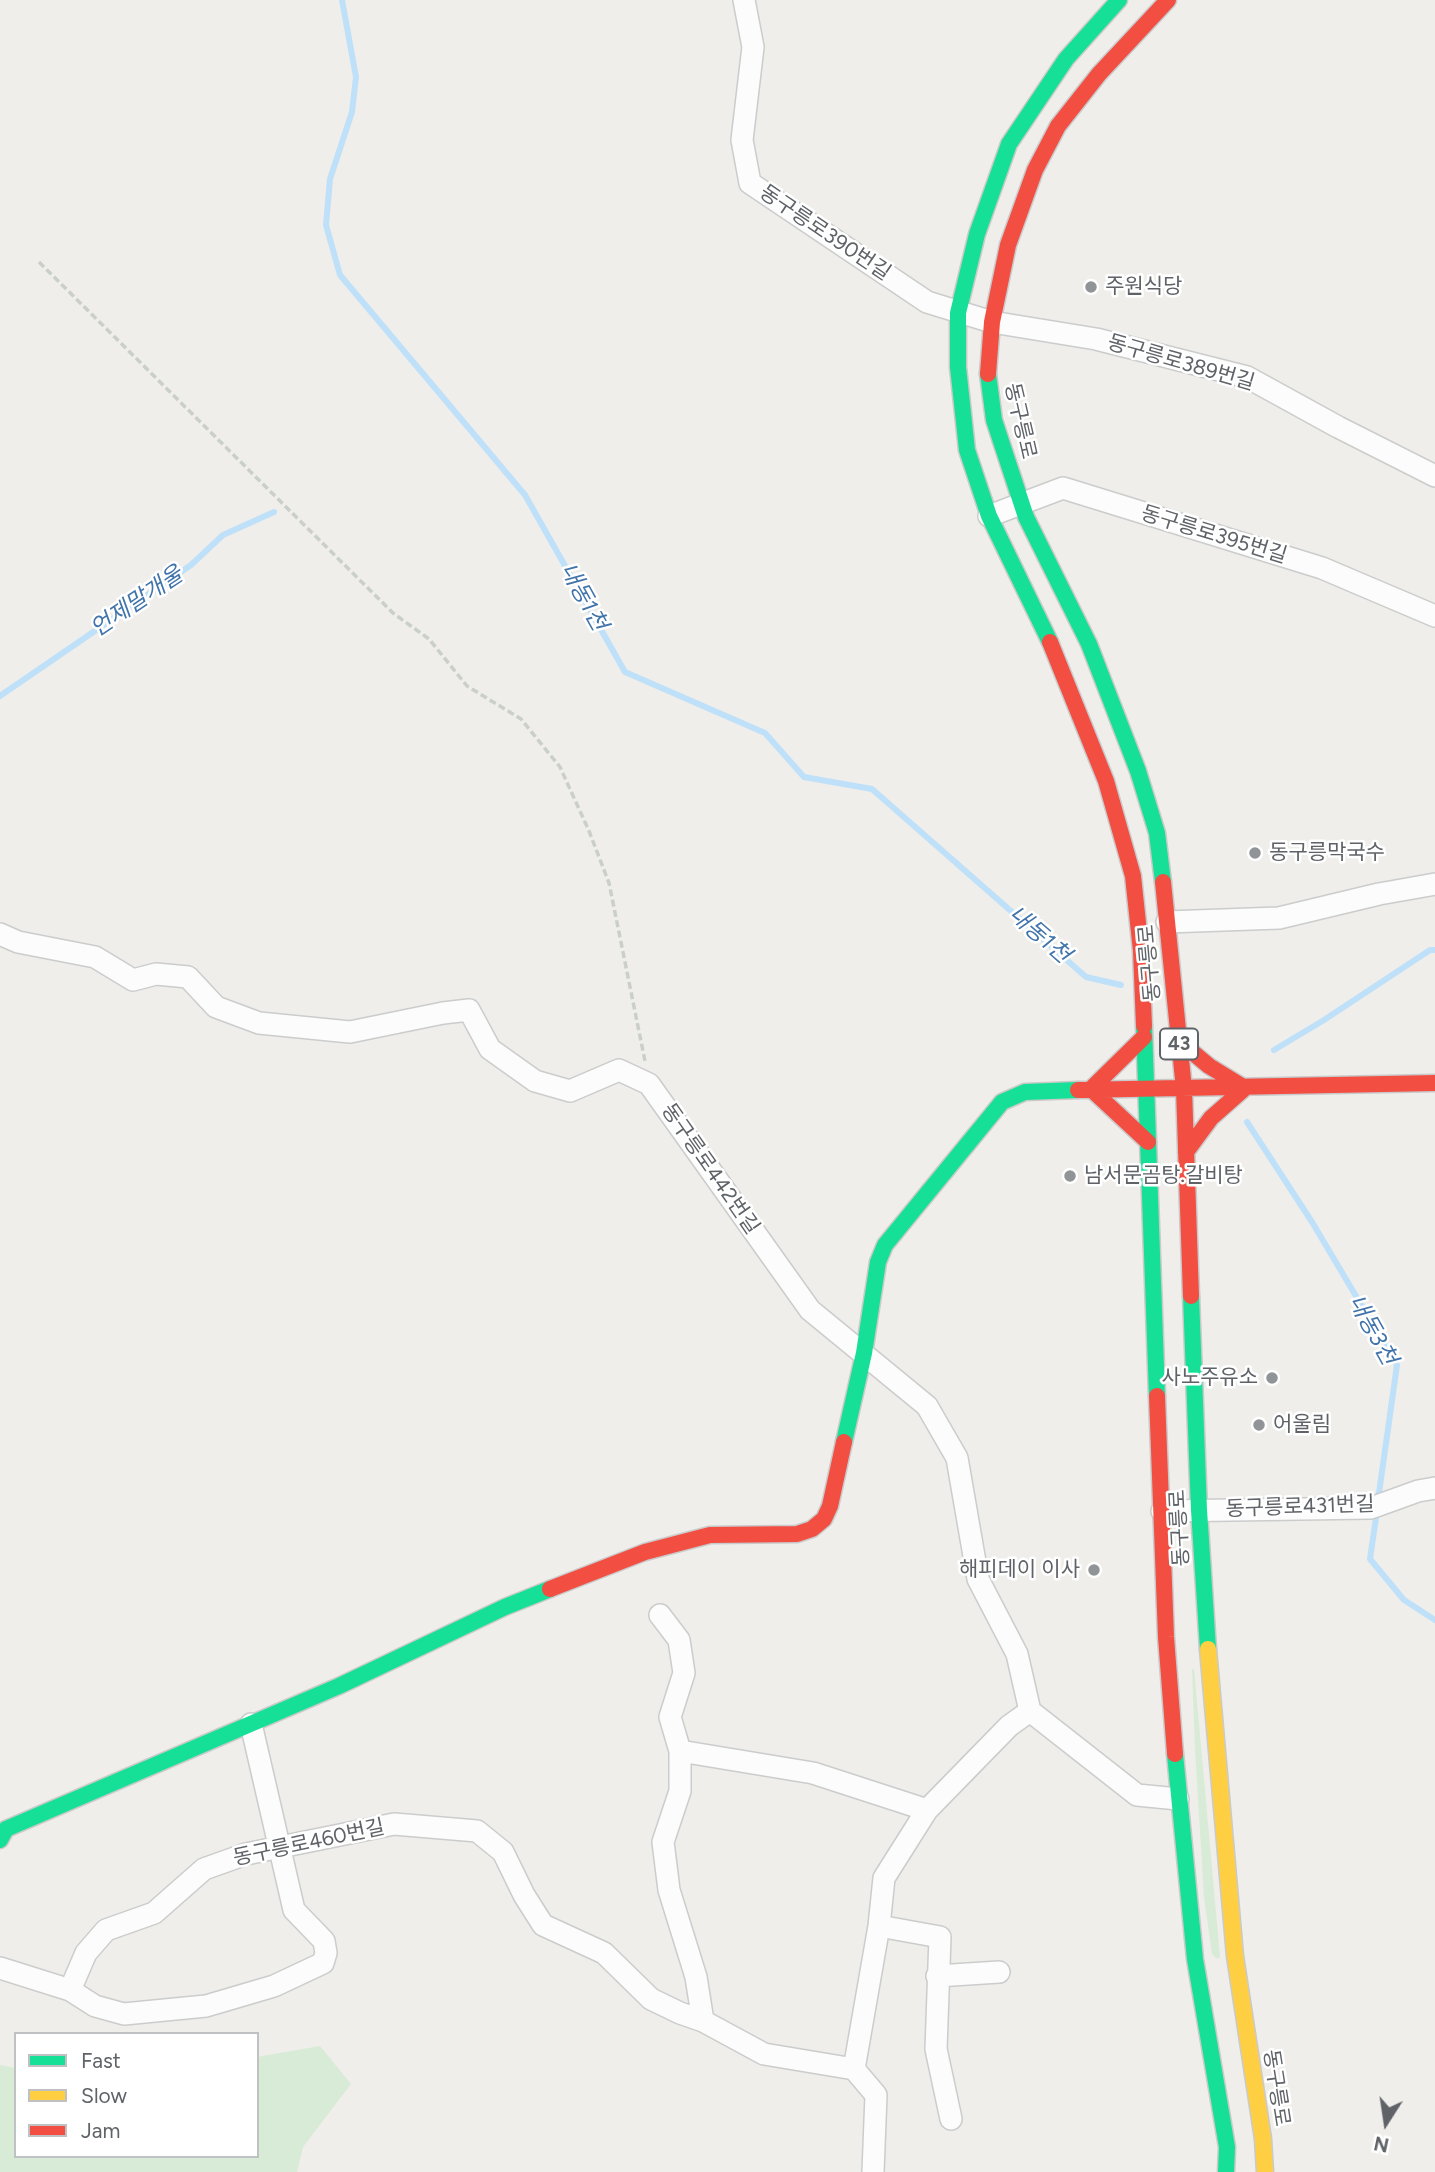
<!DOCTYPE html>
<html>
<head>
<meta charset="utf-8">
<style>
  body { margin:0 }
  #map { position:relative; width:1435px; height:2172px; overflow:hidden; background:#efeeea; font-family:Figtree,sans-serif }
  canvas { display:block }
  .legend { position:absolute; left:14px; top:2032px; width:245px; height:126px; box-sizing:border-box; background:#fff; border:2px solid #bfc1c3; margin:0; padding:9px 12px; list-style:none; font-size:21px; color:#5f6368 }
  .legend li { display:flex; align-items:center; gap:14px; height:35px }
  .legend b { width:35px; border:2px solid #bfc1c3 }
  .north { position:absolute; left:1351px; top:2088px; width:70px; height:70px; -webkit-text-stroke:5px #fff; paint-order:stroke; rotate:192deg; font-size:19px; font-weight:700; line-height:28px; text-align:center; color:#5f6368 }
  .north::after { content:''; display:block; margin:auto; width:24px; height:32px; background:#5f6368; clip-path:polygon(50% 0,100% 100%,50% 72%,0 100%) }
</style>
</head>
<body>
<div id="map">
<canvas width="1435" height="2172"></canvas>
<ul class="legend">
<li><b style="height:9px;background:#16e098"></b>Fast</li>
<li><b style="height:9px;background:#ffcf43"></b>Slow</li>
<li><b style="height:9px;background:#f24e42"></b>Jam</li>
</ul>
<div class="north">N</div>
</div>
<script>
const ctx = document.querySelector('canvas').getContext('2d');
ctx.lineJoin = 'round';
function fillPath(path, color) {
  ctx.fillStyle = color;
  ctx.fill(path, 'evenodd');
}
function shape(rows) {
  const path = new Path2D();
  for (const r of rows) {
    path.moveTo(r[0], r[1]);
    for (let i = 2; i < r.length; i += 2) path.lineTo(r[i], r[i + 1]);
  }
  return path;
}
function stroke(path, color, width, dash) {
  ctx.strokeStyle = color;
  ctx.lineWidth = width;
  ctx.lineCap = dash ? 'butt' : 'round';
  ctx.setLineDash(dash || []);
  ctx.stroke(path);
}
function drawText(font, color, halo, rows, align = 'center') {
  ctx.font = font + ' Figtree,"Noto Sans KR",sans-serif';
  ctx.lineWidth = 5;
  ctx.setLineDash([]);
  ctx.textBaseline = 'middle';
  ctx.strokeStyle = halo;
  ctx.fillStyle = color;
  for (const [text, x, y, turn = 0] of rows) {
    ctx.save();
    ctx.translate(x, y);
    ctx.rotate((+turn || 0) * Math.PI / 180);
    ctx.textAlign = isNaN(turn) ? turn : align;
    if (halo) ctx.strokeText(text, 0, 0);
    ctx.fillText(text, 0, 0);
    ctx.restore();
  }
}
const green = shape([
  [1194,1668,1220,1957,1217,1959,1212,1954,1204,1897,1195,1750,1192,1670],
  [320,2046,351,2084,303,2147,297,2172,0,2172,0,2065,16,2068,16,2156,257,2156,257,2057]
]);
const stream = shape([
  [342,0,356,77,352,112,330,179,326,225,340,275,525,495,625,672,765,733,804,777,872,789,1086,977,1121,985],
  [0,696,191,565,223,535,274,512],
  [1274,1050,1324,1020,1430,950,1435,950],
  [1247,1122,1312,1222,1397,1365,1378,1500],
  [1377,1511,1370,1559,1404,1600,1435,1620]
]);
const path = shape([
  [39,262,393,613,429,639,467,686,521,719,560,767,589,831,609,883,645,1061]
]);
const street = shape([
  [744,0,753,47,742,140,750,183,927,302,992,322,1096,339,1247,377,1338,427,1435,476],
  [989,516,1063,488,1322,568,1435,616],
  [1167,922,1279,918,1379,894,1435,884],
  [0,934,18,942,95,957,133,980,156,974,188,977,216,1007,259,1023,350,1032,443,1013,469,1010,490,1049,535,1081,570,1091,619,1070,649,1084,810,1310,927,1406,957,1458,978,1579,1017,1654,1030,1711,1137,1795,1178,1799],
  [1162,1511,1371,1508,1418,1491,1435,1488],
  [660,1615,679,1640,684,1673,670,1717,680,1751,680,1791,663,1842,669,1890,696,1977,703,2021],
  [680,1751,813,1773,927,1810],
  [879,1926,940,1937,936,2049,951,2119],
  [0,1968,70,1990,86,1953,106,1930,154,1913,204,1869,246,1854,394,1824,477,1831,503,1852,524,1895,543,1925,604,1953,651,1999,680,2013,703,2021,764,2054,854,2069,876,2095,873,2172],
  [937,1976,999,1972],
  [70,1990,95,2006,124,2014,206,2006,274,1986,323,1963,326,1953,324,1941,294,1910,251,1724],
  [854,2069,879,1926,884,1878,927,1810,1009,1726,1030,1711]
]);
const fast = shape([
  [988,374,994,420,1026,517,1089,644,1138,771,1157,833,1163,882],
  [1050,642,989,516,967,450,958,367,958,313,977,234,1009,144,1066,59,1119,0],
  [1144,1026,1157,1396],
  [1191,1296,1199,1510,1208,1649],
  [844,1442,864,1353,878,1262,885,1245,1002,1102,1025,1092,1078,1090],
  [1175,1754,1195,1959,1227,2147,1226,2172],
  [0,1840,6,1829,339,1686,505,1607,550,1589]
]);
const slow = shape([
  [1208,1649,1235,1956,1263,2139,1265,2172]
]);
const jam = shape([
  [988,374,992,322,1008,245,1035,170,1058,126,1099,74,1168,0],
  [1050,642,1106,781,1133,876,1141,951,1144,1026],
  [1163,882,1184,1089,1191,1296],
  [1144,1037,1091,1089,1148,1142],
  [1179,1041,1209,1066,1245,1088,1211,1118,1186,1152],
  [1078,1090,1435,1083],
  [1157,1396,1166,1637,1175,1754],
  [550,1589,645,1552,710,1535,797,1534,812,1529,824,1519,830,1506,844,1442]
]);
const markers = [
  [1091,287,7,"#919496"],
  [1255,853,7,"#919496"],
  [1070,1176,7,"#919496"],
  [1272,1378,7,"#919496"],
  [1259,1425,7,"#919496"],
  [1094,1570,7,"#919496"]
];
const shields = [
  [1179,1044,38]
];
const shieldNames = [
  ["43",1179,1044]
];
const streetNames = [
  ["동구릉로390번길",825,233,34],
  ["동구릉로389번길",1181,363,16],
  ["동구릉로",1020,421,77],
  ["동구릉로395번길",1214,535,17],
  ["동구릉로",1150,963,-95],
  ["동구릉로442번길",710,1169,55],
  ["동구릉로431번길",1300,1507,-2],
  ["동구릉로",1180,1528,-93],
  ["동구릉로460번길",309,1843,-12],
  ["동구릉로",1276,2088,81]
];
const poiNames = [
  ["주원식당",1105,287],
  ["동구릉막국수",1269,853],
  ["남서문곰탕.갈비탕",1084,1176],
  ["사노주유소",1258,1378,"right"],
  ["어울림",1273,1425],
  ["해피데이 이사",1080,1570,"right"]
];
const waterNames = [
  ["내동1천",583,597,61],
  ["언제말개울",137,602,-34],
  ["내동1천",1039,935,41],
  ["내동3천",1372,1330,61]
];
fillPath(green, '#d8ebd6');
stroke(stream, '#bfe0f9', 6);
stroke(street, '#cbcccc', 24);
stroke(fast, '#cacacb', 19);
stroke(slow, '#cacacb', 19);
stroke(jam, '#cacacb', 19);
stroke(path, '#cacfcc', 3.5, [7, 3.5]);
stroke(street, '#fdfcfc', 21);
stroke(fast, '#16e098', 16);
stroke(slow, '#ffcf43', 16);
stroke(jam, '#f24e42', 16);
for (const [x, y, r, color] of markers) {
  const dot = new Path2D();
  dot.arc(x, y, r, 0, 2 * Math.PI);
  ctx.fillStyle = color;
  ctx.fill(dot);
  stroke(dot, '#fff', 2.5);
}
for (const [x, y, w] of shields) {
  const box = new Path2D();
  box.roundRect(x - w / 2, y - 15.5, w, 31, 5);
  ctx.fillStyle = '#fff';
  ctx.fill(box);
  stroke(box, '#5f6368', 2);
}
drawText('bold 19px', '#5f6368', null, shieldNames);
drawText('21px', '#5f6368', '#fff', streetNames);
drawText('21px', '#5f6368', '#fff', poiNames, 'left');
drawText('italic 23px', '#4174aa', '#fff', waterNames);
</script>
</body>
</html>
